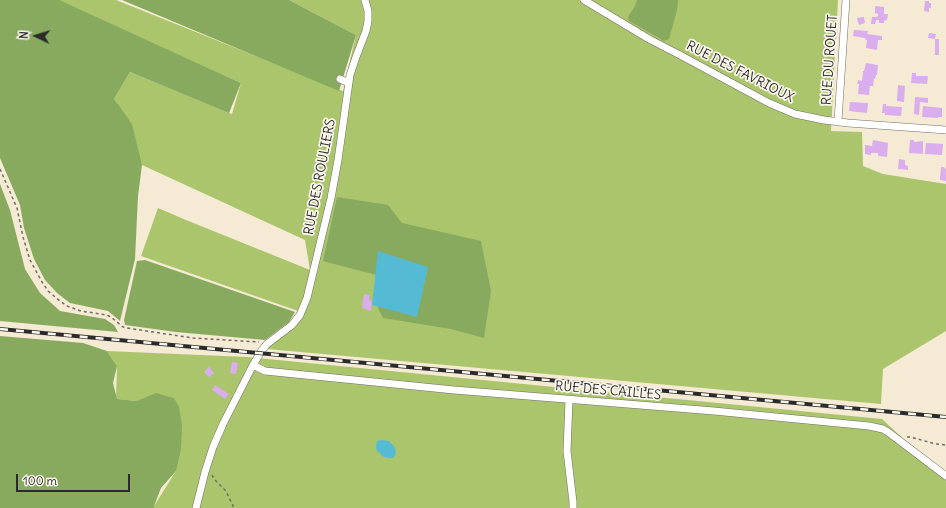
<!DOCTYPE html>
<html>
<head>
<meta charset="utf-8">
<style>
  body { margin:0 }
  #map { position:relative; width:946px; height:508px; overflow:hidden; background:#f5ead3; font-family:Delius,sans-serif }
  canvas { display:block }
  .north { position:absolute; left:16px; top:16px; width:40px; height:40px; -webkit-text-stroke:3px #fbf7ec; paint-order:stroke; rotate:274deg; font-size:11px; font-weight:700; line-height:16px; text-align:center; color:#2b2b2b }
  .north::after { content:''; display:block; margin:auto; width:14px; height:18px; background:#2b2b2b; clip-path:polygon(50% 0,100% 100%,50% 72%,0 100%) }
  .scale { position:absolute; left:16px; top:474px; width:114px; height:18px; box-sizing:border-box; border:2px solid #2b2b2b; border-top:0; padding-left:5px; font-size:12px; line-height:14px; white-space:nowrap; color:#2b2b2b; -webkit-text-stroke:3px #fbf7ec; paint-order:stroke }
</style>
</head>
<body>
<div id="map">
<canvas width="946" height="508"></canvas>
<div class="north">N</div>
<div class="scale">100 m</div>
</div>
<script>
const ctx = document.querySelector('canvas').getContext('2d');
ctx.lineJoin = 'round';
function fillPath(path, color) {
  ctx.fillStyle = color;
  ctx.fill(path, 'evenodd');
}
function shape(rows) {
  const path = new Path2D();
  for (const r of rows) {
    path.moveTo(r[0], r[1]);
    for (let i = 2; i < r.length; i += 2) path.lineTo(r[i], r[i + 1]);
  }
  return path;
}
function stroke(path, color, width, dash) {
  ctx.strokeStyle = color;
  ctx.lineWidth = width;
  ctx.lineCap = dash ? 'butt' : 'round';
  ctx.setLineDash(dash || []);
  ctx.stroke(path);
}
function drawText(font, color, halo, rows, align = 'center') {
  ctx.font = font + ' Delius,sans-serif';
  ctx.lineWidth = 3.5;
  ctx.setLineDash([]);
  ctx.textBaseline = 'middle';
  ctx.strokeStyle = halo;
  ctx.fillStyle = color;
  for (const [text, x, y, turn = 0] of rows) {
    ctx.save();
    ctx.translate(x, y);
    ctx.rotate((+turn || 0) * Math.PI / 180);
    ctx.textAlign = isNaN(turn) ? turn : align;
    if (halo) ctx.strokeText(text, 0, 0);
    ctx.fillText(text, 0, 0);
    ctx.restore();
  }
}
const green = shape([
  [57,0,116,0,343,91,356,35,289,0,838,0,831,131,862,132,863,166,883,174,946,184,946,331,883,369,881,404,267,349,298,311,141,256,158,208,186,220,310,270,305,240,142,165,114,99,130,72,232,114,241,83],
  [107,351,247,357,882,419,946,479,946,508,155,508,154,506,176,471,137,401,116,399,117,366]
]);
const forest = shape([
  [0,0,59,0,241,83,229,113,130,72,114,99,132,124,142,165,138,196,135,259,120,321,108,311,70,303,57,293,45,280,34,259,24,228,20,205,0,158],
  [122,0,289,0,356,35,339,91],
  [637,0,678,0,678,1,677,10,669,39,664,41,629,21,628,17,635,6],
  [0,184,10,210,25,269,40,293,60,311,105,319,114,325,118,332,0,321],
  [337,197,388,205,402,223,481,241,491,291,484,338,451,329,383,318,378,308,380,276,323,261],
  [145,260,295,312,289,322,265,340,176,332,125,325,124,320,137,261],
  [0,336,83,343,107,351,117,366,113,383,117,399,137,401,156,393,174,398,179,407,182,425,181,449,176,471,161,488,154,506,155,508,0,508]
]);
const water = shape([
  [378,251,428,267,417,317,372,305],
  [381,440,389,441,394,446,396,451,395,456,393,458,389,458,384,457,377,451,376,447,377,441]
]);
const building = shape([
  [925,1,929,1,929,3,931,3,931,8,929,8,929,12,924,11],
  [875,6,884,7,884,14,888,14,887,20,886,20,884,21,884,23,879,23,879,20,876,20,875,24,871,24,872,17,876,17,878,16,878,14,875,13],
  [864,17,865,23,859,25,857,18],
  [854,30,868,31,867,34,882,36,882,40,878,40,877,50,866,48,867,40,865,39,865,38,853,36],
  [929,33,936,34,935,39,939,39,939,55,935,55,935,39,928,38],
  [866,63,878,65,877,75,876,75,875,79,874,79,873,86,870,86,869,95,858,94,859,84,857,84,858,80,862,81,863,71,864,71],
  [912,73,916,73,916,76,928,76,927,84,911,83],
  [898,85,905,86,904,102,897,101],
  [915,97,928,98,928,103,920,102,919,115,914,114],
  [850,102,868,103,867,113,849,111],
  [883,104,886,104,886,106,902,107,901,116,885,115,885,113,882,113],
  [923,106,942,108,942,117,938,117,938,118,922,117],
  [873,140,888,143,887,157,878,156,878,153,871,153,871,155,865,154,865,145,872,146],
  [910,140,914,140,914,142,923,141,923,154,909,153],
  [926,143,943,144,942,155,925,154],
  [899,159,905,160,905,165,908,166,908,170,898,169],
  [941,167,944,167,946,170,946,181,940,180],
  [364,294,370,295,369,300,372,301,371,311,362,308],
  [232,362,238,363,236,374,230,373],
  [209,367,214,373,209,377,204,372],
  [215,385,229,394,225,399,212,390]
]);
const path = shape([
  [0,169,17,208,23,237,30,260,42,282,48,291,60,301,67,306,81,311,107,315,111,317,123,327,127,328,193,338,259,342],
  [907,437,910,437,936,444,946,445],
  [212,475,214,479,226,491,234,508]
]);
const minor = shape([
  [584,0,649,39,680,55,769,103,795,114,824,120,848,123,946,130],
  [340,79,349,83],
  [838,121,846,0],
  [253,365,265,371,454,390,714,411,869,426,883,429,888,432,946,476],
  [569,400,567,451,573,502,573,508],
  [196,508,205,472,213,447,223,424,253,365,262,350,267,344,292,325,300,315,307,298,331,198,338,160,350,75,356,57,366,31,368,21,368,11,365,0]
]);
const rail = shape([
  [0,329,946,417]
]);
const streetNames = [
  ["RUE DU ROUET",830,60,-86],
  ["RUE DES FAVRIOUX",740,72,27],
  ["RUE DES ROULIERS",320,177,-79],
  ["RUE DES CAILLES",608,391,5]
];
fillPath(green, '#aac56b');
fillPath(forest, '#87aa5f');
fillPath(water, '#55bad3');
fillPath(building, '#d9adee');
stroke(minor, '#726e66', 8);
stroke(path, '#726e66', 1.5, [3, 3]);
stroke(minor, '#fff', 7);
stroke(rail, '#2b2b2b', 4);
stroke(rail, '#fbf7ec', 2.5, [8]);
drawText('13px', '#2b2b2b', '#fbf7ec', streetNames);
</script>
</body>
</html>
